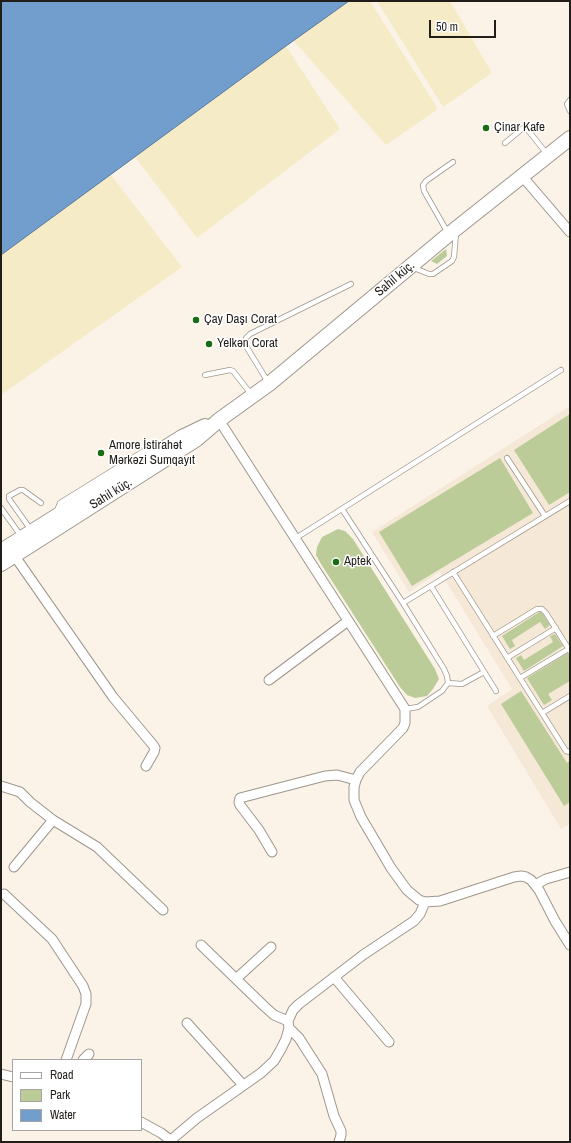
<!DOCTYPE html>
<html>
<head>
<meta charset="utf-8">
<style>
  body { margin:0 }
  #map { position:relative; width:571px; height:1143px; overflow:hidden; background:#fcf3e8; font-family:"Archivo Narrow",sans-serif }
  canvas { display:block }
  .frame { position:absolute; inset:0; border:2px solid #211e1a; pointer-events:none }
  .legend { position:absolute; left:12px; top:1059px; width:130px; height:72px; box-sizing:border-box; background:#fff; border:1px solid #a6a5a3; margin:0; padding:5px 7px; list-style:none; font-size:12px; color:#211e1a }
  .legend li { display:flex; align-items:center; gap:8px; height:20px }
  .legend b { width:20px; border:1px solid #a6a5a3 }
  .scale { position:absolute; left:429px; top:20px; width:67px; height:18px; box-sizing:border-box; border:2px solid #211e1a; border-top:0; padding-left:5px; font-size:12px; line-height:14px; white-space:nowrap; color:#211e1a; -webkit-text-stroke:3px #fff; paint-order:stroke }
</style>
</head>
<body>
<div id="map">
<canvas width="571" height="1143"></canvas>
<div class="frame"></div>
<ul class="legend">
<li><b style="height:5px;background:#fff"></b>Road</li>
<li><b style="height:11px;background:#bc9"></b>Park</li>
<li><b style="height:11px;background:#729ece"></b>Water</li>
</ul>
<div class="scale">50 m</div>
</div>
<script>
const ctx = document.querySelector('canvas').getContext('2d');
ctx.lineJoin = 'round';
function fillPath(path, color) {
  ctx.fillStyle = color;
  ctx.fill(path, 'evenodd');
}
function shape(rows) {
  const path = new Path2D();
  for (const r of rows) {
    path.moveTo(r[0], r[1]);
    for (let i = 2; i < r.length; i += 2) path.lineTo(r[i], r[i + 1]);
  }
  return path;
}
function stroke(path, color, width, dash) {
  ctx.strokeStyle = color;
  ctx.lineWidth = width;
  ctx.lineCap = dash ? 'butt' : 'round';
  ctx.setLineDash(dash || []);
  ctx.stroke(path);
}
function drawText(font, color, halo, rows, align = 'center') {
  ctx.font = font + ' "Archivo Narrow",sans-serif';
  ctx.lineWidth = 3;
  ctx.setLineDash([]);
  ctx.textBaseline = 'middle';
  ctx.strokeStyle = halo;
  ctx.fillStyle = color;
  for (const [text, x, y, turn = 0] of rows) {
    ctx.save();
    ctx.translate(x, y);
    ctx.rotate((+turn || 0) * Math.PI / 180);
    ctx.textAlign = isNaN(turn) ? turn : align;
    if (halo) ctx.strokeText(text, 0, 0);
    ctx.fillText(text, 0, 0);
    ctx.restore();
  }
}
const built = shape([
  [570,406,570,824,561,829,487,706,512,689,440,572,409,592,372,532]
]);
const green = shape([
  [446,249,447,256,437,264,431,261],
  [570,414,570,492,549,505,514,450],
  [500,458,533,513,412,586,379,532],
  [338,529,345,531,353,539,435,669,439,679,433,689,427,696,415,698,407,695,400,687,321,564,316,555,317,547,322,537],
  [541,611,550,625,545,629,540,622,512,640,515,646,510,649,502,636],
  [555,634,563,646,524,671,516,658,521,655,524,660,553,642,550,636],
  [568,653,570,657,570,681,548,694,552,700,544,705,527,678],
  [521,691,567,763,570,761,570,802,564,806,501,704]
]);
const sand = shape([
  [349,1,370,1,438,109,386,145,293,40],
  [377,1,450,1,492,73,443,107],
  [286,46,340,129,197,238,135,157],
  [111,175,182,267,1,395,1,255]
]);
const water = shape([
  [1,1,349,1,286,46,1,255,1,1]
]);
const lane = shape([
  [570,100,567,104,570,111],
  [505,143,523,128,527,129,547,154],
  [448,233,424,191,423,185,426,181,453,162],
  [414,268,429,274,433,274,452,261,454,257,456,233],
  [205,375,230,370,233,371,251,394],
  [268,382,246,346,246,338,250,334,351,284],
  [507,458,545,516],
  [1,508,21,536],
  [342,509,403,603,444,669,447,676,448,683,442,691,418,707,405,709],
  [56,513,60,503,152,446,161,446],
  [31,530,9,499,9,496,20,490,23,490,41,503],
  [296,538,561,370],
  [453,572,566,751,570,752],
  [431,586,496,691],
  [403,603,570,501],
  [493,636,537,609,542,609,546,613,570,651],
  [507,658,556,628],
  [520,678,570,648],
  [448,683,462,684,484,672],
  [542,713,570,696]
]);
const street = shape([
  [522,176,570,232],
  [219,420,405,709,405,723,403,728,360,772,356,780,354,787,354,800,361,817,391,868,407,890,419,900,425,902,440,901,514,877,521,876,526,877,531,880,539,890,555,921,570,945],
  [14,555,113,697,153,745,155,748,154,752,146,766],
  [269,680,348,621],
  [1,786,20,792,30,802,53,820,97,847,163,910],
  [272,852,259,830,240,805,239,802,240,798,325,776,337,775,356,780],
  [14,867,53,820],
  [535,885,546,879,570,872],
  [4,894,52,939,83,986,86,994,86,1004,66,1060],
  [201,945,265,1007,274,1015,288,1021],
  [334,977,389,1042],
  [237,978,271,947],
  [187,1023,243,1085],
  [289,1028,299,1038,322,1074,334,1116,341,1131,341,1135,339,1142],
  [83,1060,89,1054],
  [1,1074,13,1077],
  [141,1122,161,1133,173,1142],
  [171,1140,197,1118,261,1073,274,1061,281,1049,286,1039,289,1028,288,1021,293,1010,299,1004,363,955,414,921,420,914,425,902]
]);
const primary = shape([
  [1,551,182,437,205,426],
  [1,564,197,439,219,420,269,384,448,235,570,138]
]);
const markers = [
  [486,128,4,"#196c13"],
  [196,320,4,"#196c13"],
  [209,344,4,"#196c13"],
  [101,453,4,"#196c13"],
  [336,562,4,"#196c13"]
];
const poiNames = [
  ["Çinar Kafe",494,128],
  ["Çay Daşı Corat",204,320],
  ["Yelkən Corat",217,344],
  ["Amore İstirahət",109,446],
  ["Mərkəzi Sumqayıt",109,461],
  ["Aptek",344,562]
];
const streetNames = [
  ["Sahil küç.",395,279,-40],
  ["Sahil küç.",111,494,-32]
];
fillPath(built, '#f5e8d6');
fillPath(green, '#bc9');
fillPath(sand, '#f5ebc6');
fillPath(water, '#729ece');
stroke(water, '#5a7898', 1);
stroke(lane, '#9e968c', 6);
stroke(street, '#9e968c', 11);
stroke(primary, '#9e968c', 16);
stroke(lane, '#fff', 4.5);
stroke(street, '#fff', 9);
stroke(primary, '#fff', 14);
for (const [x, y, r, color] of markers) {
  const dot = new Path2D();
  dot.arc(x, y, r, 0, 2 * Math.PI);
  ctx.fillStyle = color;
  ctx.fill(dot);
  stroke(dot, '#fff', 1.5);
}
drawText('13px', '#211e1a', '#fff', poiNames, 'left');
drawText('13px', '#211e1a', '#fff', streetNames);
</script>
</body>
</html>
